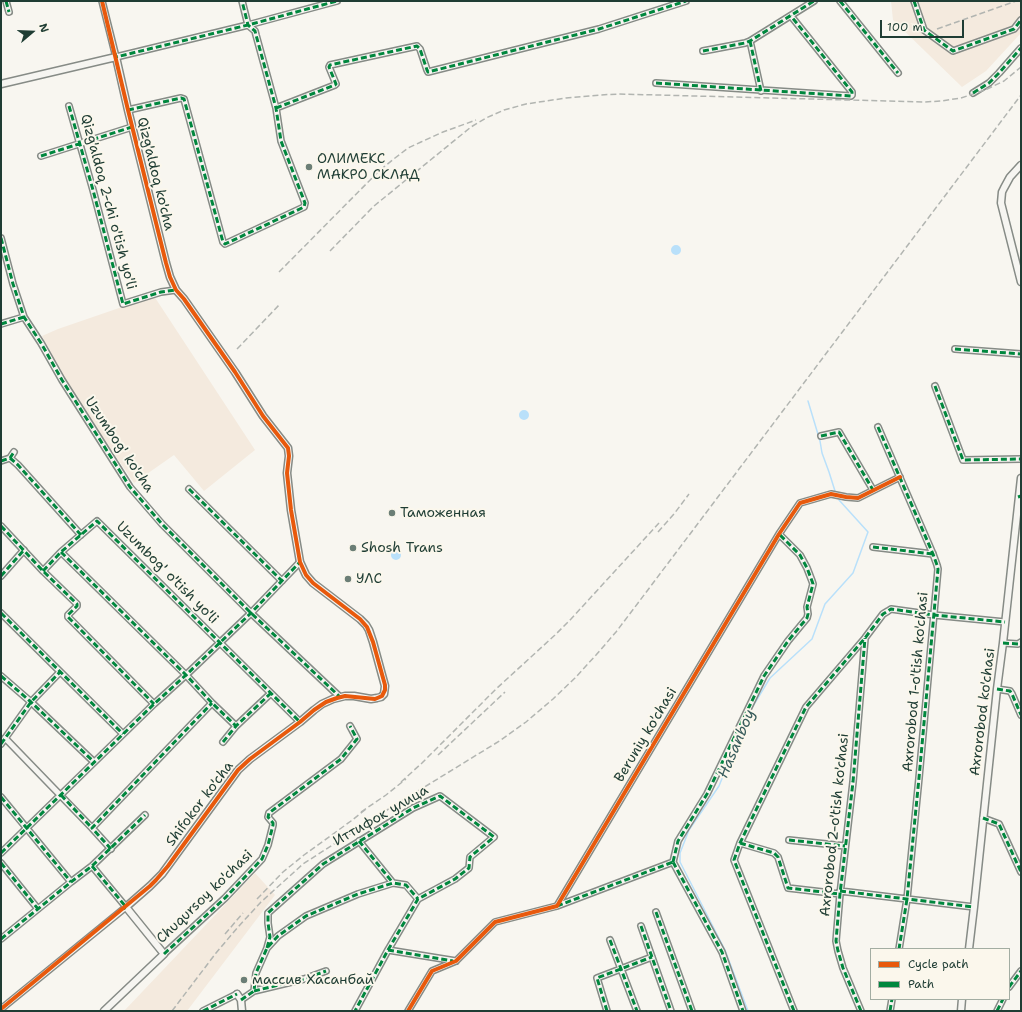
<!DOCTYPE html>
<html>
<head>
<meta charset="utf-8">
<style>
  body { margin:0 }
  #map { position:relative; width:1022px; height:1012px; overflow:hidden; background:#f8f6f0; font-family:"Shantell Sans",sans-serif }
  canvas { display:block }
  .frame { position:absolute; inset:0; border:2px solid #1f3d34; pointer-events:none }
  .legend { position:absolute; left:870px; top:948px; width:140px; height:52px; box-sizing:border-box; background:#fbf7ec; border:1px solid #a3ada2; margin:0; padding:5px 7px; list-style:none; font-size:12px; color:#1f3d34 }
  .legend li { display:flex; align-items:center; gap:8px; height:20px }
  .legend b { width:20px; border:1px solid #a3ada2 }
  .north { position:absolute; left:12px; top:12px; width:40px; height:40px; -webkit-text-stroke:3px #fbf7ec; paint-order:stroke; rotate:71deg; font-size:11px; font-weight:700; line-height:16px; text-align:center; color:#1f3d34 }
  .north::after { content:''; display:block; margin:auto; width:14px; height:18px; background:#1f3d34; clip-path:polygon(50% 0,100% 100%,50% 72%,0 100%) }
  .scale { position:absolute; left:880px; top:20px; width:84px; height:18px; box-sizing:border-box; border:2px solid #1f3d34; border-top:0; padding-left:5px; font-size:12px; line-height:14px; white-space:nowrap; color:#1f3d34; -webkit-text-stroke:3px #fbf7ec; paint-order:stroke }
</style>
</head>
<body>
<div id="map">
<canvas width="1022" height="1012"></canvas>
<div class="frame"></div>
<ul class="legend">
<li><b style="height:5px;background:#e8590c"></b>Cycle path</li>
<li><b style="height:5px;background:#00873e"></b>Path</li>
</ul>
<div class="north">N</div>
<div class="scale">100 m</div>
</div>
<script>
const ctx = document.querySelector('canvas').getContext('2d');
ctx.lineJoin = 'round';
function fillPath(path, color) {
  ctx.fillStyle = color;
  ctx.fill(path, 'evenodd');
}
function shape(rows) {
  const path = new Path2D();
  for (const r of rows) {
    if (r.length === 3) {
      path.moveTo(r[0] + r[2], r[1]);
      path.arc(r[0], r[1], r[2], 0, 2 * Math.PI);
      continue;
    }
    path.moveTo(r[0], r[1]);
    for (let i = 2; i < r.length; i += 2) path.lineTo(r[i], r[i + 1]);
  }
  return path;
}
function stroke(path, color, width, dash) {
  ctx.strokeStyle = color;
  ctx.lineWidth = width;
  ctx.lineCap = dash ? 'butt' : 'round';
  ctx.setLineDash(dash || []);
  ctx.stroke(path);
}
function drawText(font, color, halo, rows, align = 'center') {
  ctx.font = font + ' "Shantell Sans",sans-serif';
  ctx.lineWidth = 4;
  ctx.setLineDash([]);
  ctx.textBaseline = 'middle';
  ctx.strokeStyle = halo;
  ctx.fillStyle = color;
  for (const [text, x, y, turn = 0] of rows) {
    ctx.save();
    ctx.translate(x, y);
    ctx.rotate((+turn || 0) * Math.PI / 180);
    ctx.textAlign = isNaN(turn) ? turn : align;
    if (halo) ctx.strokeText(text, 0, 0);
    ctx.fillText(text, 0, 0);
    ctx.restore();
  }
}
const built = shape([
  [891,1,1021,1,1021,33,986,71,962,87,893,20],
  [154,296,255,450,204,491,174,455,134,483,69,388,42,336,58,329],
  [255,873,275,895,187,1011,124,1011]
]);
const water = shape([
  [676,250,5],
  [524,415,5],
  [396,555,5]
]);
const stream = shape([
  [808,401,820,441,822,453,829,472,835,491],
  [750,711,770,678,812,639,825,604,853,573,868,532,839,500],
  [747,716,719,786,689,830,680,853,680,862,725,950,748,1011]
]);
const minor = shape([
  [6,1,9,12],
  [102,1,116,57,248,25,337,1],
  [840,1,898,73],
  [914,1,924,30,953,51,1014,29,1021,20],
  [750,41,761,91],
  [703,51,745,43,750,41,814,1],
  [656,83,851,96,852,95,852,92,791,16],
  [973,93,989,83,999,73,1021,48],
  [69,106,93,190,123,304,161,292,176,290],
  [276,108,335,85,336,84,329,67,330,65,417,46,420,49,427,70,428,72,599,29,686,1],
  [128,110,181,98,184,99,223,242,225,244,304,207,305,203,281,141,276,108,256,35,255,31,248,25,242,1],
  [41,156,132,127],
  [1,238,13,284,24,317,41,343,62,380,130,487,162,524,251,613,340,697],
  [1,324,24,317],
  [955,349,1021,354],
  [935,386,963,460,1021,459],
  [878,427,933,554,937,565,938,569,919,778,907,899,899,949],
  [821,436,839,432,873,490],
  [10,458,18,465,81,535],
  [1,461,10,458,14,452],
  [189,489,282,581],
  [1,526,43,571,77,604,77,606,68,615,68,617,154,704],
  [873,547,933,554],
  [61,552,186,675,212,703,236,726],
  [43,571,61,552,97,521,300,722],
  [1,576,24,550],
  [1,613,123,734],
  [1003,643,1018,644,1021,642],
  [1,676,31,702,94,762],
  [997,689,1010,691,1012,694,1021,715],
  [5,738,92,828],
  [223,742,236,726,270,694],
  [1,744,31,702,60,672],
  [1,797,71,882],
  [983,818,999,824,1021,872],
  [789,840,845,846],
  [359,841,393,883],
  [740,843,774,853,778,857,788,888,840,894],
  [111,849,92,828,212,703],
  [1,853,154,704,186,675,251,613,300,562],
  [673,862,678,841,707,794,764,676,788,641,807,618,808,614,807,607,813,584,812,581,807,568,800,555,779,534],
  [673,862,722,952,743,1011],
  [1,863,38,909],
  [840,891,974,907],
  [557,906,673,862],
  [656,912,692,1011],
  [641,926,671,1011],
  [1,939,71,882,92,866,145,815],
  [610,940,637,1011],
  [267,948,270,937,268,923,268,913,323,864,413,808,440,796,494,837,470,857,469,868,455,879,418,899,388,950,355,1011],
  [388,950,456,961],
  [164,954,225,898,262,859,268,845,273,825,273,823,268,817,269,813,341,759,357,739,350,726],
  [1009,987,1021,971],
  [254,991,304,979,326,971],
  [241,1000,254,991,256,973,267,948,278,936,306,916,358,894,393,883,406,885,418,899],
  [1,1009,126,907,92,866],
  [203,1011,237,994],
  [408,1011,432,971,456,961,495,922,557,906,779,534,800,503,831,494,846,497,858,498,900,477],
  [607,1011,597,978,652,957],
  [794,1011,734,860,740,843,806,707,865,638,883,614,888,611,891,609,934,615,1005,622],
  [861,1011,843,968,838,951,836,941,840,894,853,782,865,639],
  [890,1011,892,999],
  [997,1011,1003,999]
]);
const tertiary = shape([
  [1,84,116,57,128,110,166,263,170,277,176,290,184,299,235,372,263,416,288,448,289,456,287,473,291,510,300,562,306,575,313,583,360,619,366,625,369,630,373,642,385,686,384,694,381,697,377,698,371,699,354,696,345,696,333,699,322,704,314,710,300,722,250,759,238,770,162,874,150,886,126,907,164,954,104,1011],
  [1021,165,1010,177,1004,188,1002,192,1001,203,1021,282],
  [969,949,974,907,997,689,1003,643,1021,478],
  [237,994,241,1000,242,1011],
  [961,1011,962,999]
]);
const rail = shape([
  [937,29,1016,1],
  [330,251,374,206,471,127,486,118,504,110,526,104,566,98,600,95,619,94,925,102,941,101,961,98,985,90,1004,81,1021,67],
  [279,272,380,170,395,158,408,148,421,142,443,132,476,120],
  [237,349,280,304],
  [658,532,674,514,689,494],
  [438,755,505,692],
  [401,782,422,763,496,689,555,635,571,619,659,523],
  [361,812,386,795,406,779],
  [257,899,283,872,304,855,351,821,366,809],
  [225,934,243,913],
  [172,1011,216,953,238,927,261,902,303,864,387,810,501,740,526,722,553,699,575,678,596,655,616,632,638,603,1021,95]
]);
const quiet = shape([
  [6,1,9,12],
  [840,1,898,73],
  [914,1,924,30,953,51,1014,29,1021,20],
  [750,41,761,91],
  [703,51,745,43,750,41,814,1],
  [115,53,116,57,248,25,337,1],
  [656,83,851,96,852,95,852,92,791,16],
  [973,93,989,83,999,73,1021,48],
  [69,106,93,190,123,304,161,292,176,290],
  [276,108,335,85,336,84,329,67,330,65,417,46,420,49,427,70,428,72,599,29,686,1],
  [128,110,181,98,184,99,223,242,225,244,304,207,305,203,281,141,276,108,256,35,255,31,248,25,242,1],
  [41,156,132,127],
  [1,238,13,284,24,317,41,343,62,380,130,487,162,524,251,613,340,697],
  [1,324,24,317],
  [955,349,1021,354],
  [935,386,963,460,1021,459],
  [878,427,933,554,937,565,938,569,919,778,907,899,899,949],
  [821,436,839,432,873,490],
  [10,458,18,465,81,535],
  [1,461,10,458,14,452],
  [189,489,282,581],
  [1018,497,1021,496],
  [1,526,43,571,77,604,77,606,68,615,68,617,154,704],
  [873,547,933,554],
  [61,552,186,675,212,703,236,726],
  [43,571,61,552,97,521,300,722],
  [1,576,24,550],
  [1,613,123,734],
  [1003,643,1018,644,1021,642],
  [1,676,31,702,94,762],
  [997,689,1010,691,1012,694,1021,715],
  [223,742,236,726,270,694],
  [1,744,31,702,60,672],
  [61,795,92,828],
  [1,797,71,882],
  [983,818,999,824,1021,872],
  [789,840,845,846],
  [359,841,393,883],
  [740,843,774,853,778,857,788,888,840,894],
  [111,849,92,828,212,703],
  [1,853,154,704,186,675,251,613,300,562],
  [673,862,678,841,707,794,764,676,788,641,807,618,808,614,807,607,813,584,812,581,807,568,800,555,779,534],
  [673,862,722,952,743,1011],
  [1,863,38,909],
  [92,866,126,907,123,909],
  [840,891,974,907],
  [557,906,673,862],
  [656,912,692,1011],
  [641,926,671,1011],
  [1,939,71,882,92,866,145,815],
  [610,940,637,1011],
  [267,948,270,937,268,923,268,913,323,864,413,808,440,796,494,837,470,857,469,868,455,879,418,899,388,950,355,1011],
  [388,950,453,961],
  [164,954,225,898,262,859,268,845,273,825,273,823,268,817,269,813,341,759,357,739,350,726],
  [1009,987,1021,971],
  [254,991,304,979,326,971],
  [241,1000,254,991,256,973,267,948,278,936,306,916,358,894,393,883,406,885,418,899],
  [203,1011,237,994],
  [607,1011,597,978,652,957],
  [794,1011,734,860,740,843,806,707,865,638,883,614,888,611,891,609,934,615,1005,622],
  [861,1011,843,968,838,951,836,941,840,894,853,782,865,638],
  [890,1011,892,999],
  [997,1011,1003,999]
]);
const cycleway = shape([
  [1,1009,150,886,156,880,168,866,238,770,250,759,300,722,314,710,326,702,337,698,345,696,375,699,382,696,385,690,385,685,373,642,367,627,360,619,313,583,306,575,300,562,291,510,287,473,289,456,288,448,263,416,235,372,184,299,176,290,170,277,166,263,128,110,102,1],
  [408,1011,432,971,456,961,495,922,557,906,779,534,800,503,831,494,846,497,858,498,900,477]
]);
const markers = [
  [309,167,4,"#6b7e76"],
  [392,513,4,"#6b7e76"],
  [353,548,4,"#6b7e76"],
  [348,579,4,"#6b7e76"],
  [244,980,4,"#6b7e76"]
];
const poiNames = [
  ["ОЛИМЕКС",317,159],
  ["МАКРО СКЛАД",317,175],
  ["Таможенная",400,513],
  ["Shosh Trans",361,548],
  ["УЛС",356,579],
  ["массив Хасанбай",252,980]
];
const streetNames = [
  ["Qizg'aldoq ko'cha",155,174,76],
  ["Qizg'aldoq 2-chi o'tish yo'li",108,202,75],
  ["Uzumbog' ko'cha",119,445,56],
  ["Uzumbog' o'tish yo'li",167,573,45],
  ["Axrorobod 1-o'tish ko'chasi",916,682,-85],
  ["Axrorobod ko'chasi",983,712,-83],
  ["Beruniy ko'chasi",646,735,-59],
  ["Shifokor ko'cha",200,804,-53],
  ["Иттифок улица",381,816,-30],
  ["Axrorobod 2-o'tish ko'chasi",835,825,-84],
  ["Chuqursoy ko'chasi",205,897,-44]
];
const waterNames = [
  ["Hasanboy",737,744,-67]
];
fillPath(built, '#f4eade');
fillPath(water, '#b9e0fa');
stroke(stream, '#b9e0fa', 1.5);
stroke(minor, '#868b86', 8);
stroke(tertiary, '#868b86', 9);
stroke(minor, '#f6f5f1', 5);
stroke(tertiary, '#f6f5f1', 6);
stroke(rail, '#b2b5b1', 1.5, [6, 3]);
stroke(quiet, '#00873e', 3, [6, 3]);
stroke(cycleway, '#e8590c', 4);
for (const [x, y, r, color] of markers) {
  const dot = new Path2D();
  dot.arc(x, y, r, 0, 2 * Math.PI);
  ctx.fillStyle = color;
  ctx.fill(dot);
  stroke(dot, '#fbf7ec', 1.5);
}
drawText('14px', '#1f3d34', '#fbf7ec', poiNames, 'left');
drawText('14px', '#1f3d34', '#fbf7ec', streetNames);
drawText('italic 15px', '#385c5c', '#fbf7ec', waterNames);
</script>
</body>
</html>
